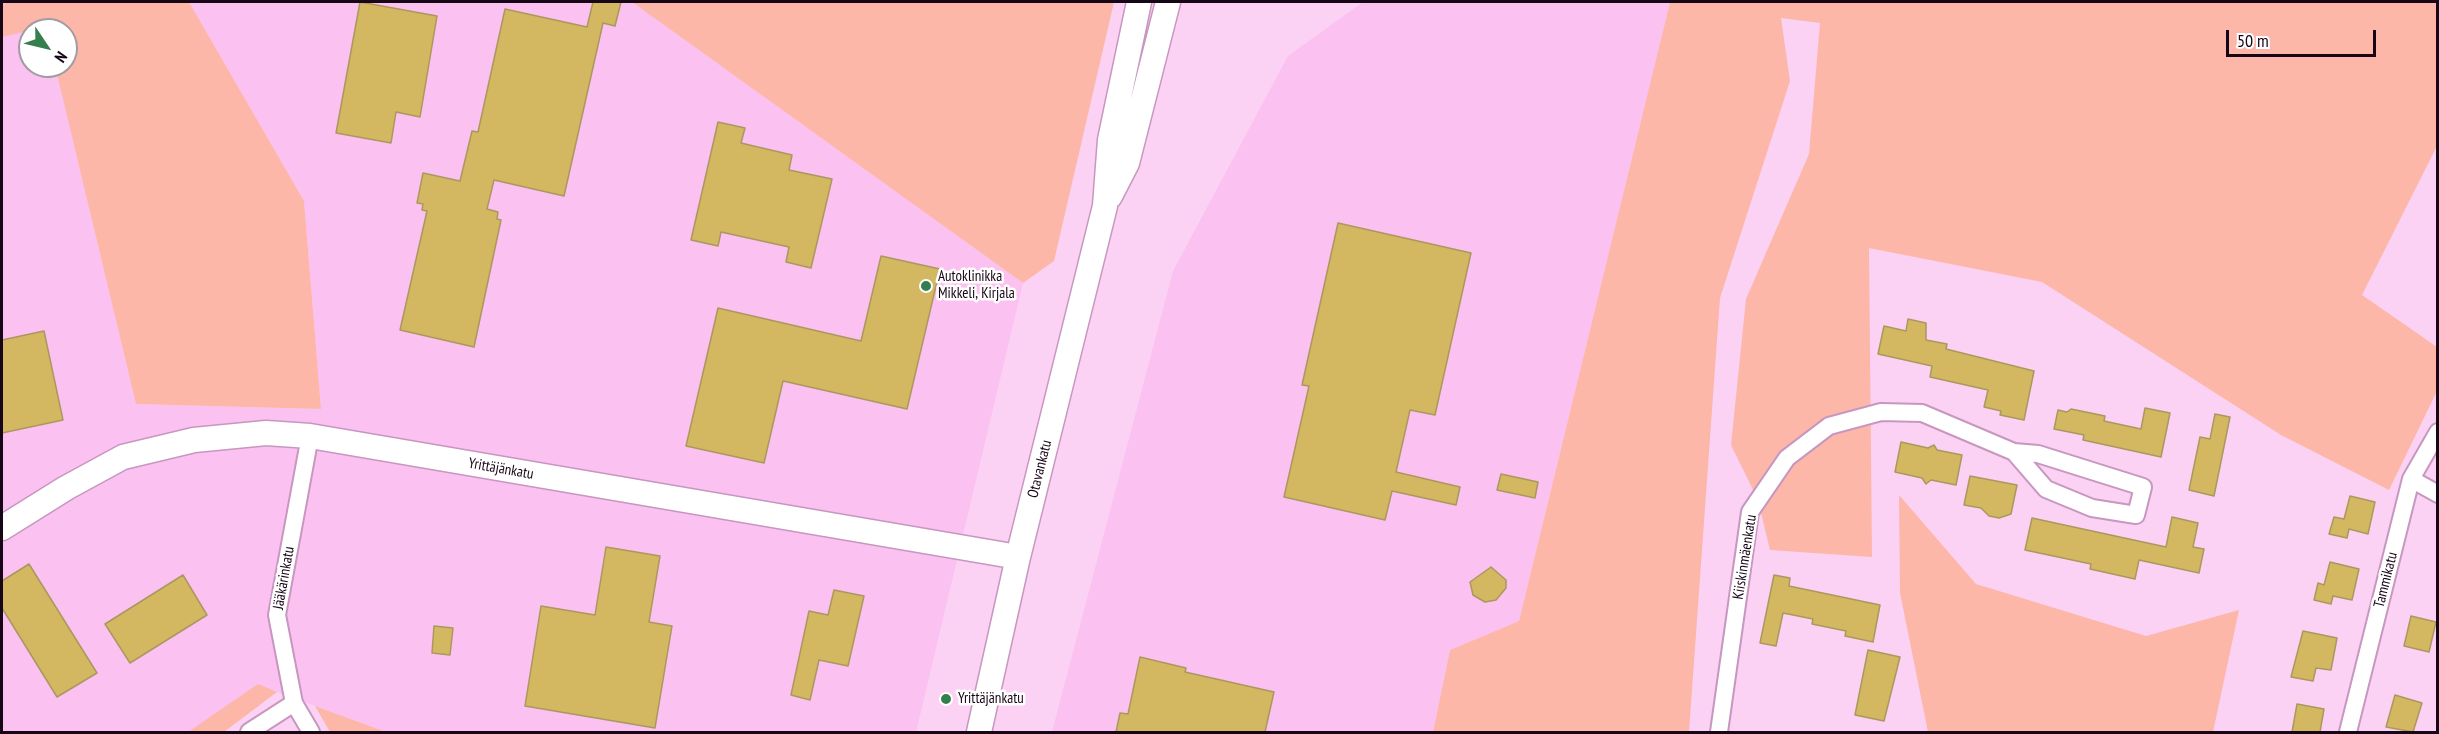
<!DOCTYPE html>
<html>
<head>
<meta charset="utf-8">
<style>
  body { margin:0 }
  #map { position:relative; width:2439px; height:734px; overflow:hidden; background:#fbd2f4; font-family:"PT Sans Narrow",sans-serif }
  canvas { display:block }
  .frame { position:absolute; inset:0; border:3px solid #170615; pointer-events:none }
  .north { position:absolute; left:18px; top:18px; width:60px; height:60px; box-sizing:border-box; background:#fff; border:2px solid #a29ba1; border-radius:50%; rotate:125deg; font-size:16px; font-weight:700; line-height:24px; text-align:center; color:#170615 }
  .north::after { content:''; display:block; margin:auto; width:21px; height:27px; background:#347f4d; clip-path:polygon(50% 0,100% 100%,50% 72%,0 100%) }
  .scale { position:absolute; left:2226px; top:30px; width:150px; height:27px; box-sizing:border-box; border:3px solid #170615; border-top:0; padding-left:8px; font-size:18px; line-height:21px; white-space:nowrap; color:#170615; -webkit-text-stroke:4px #fff; paint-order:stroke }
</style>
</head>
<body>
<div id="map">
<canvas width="2439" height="734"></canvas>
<div class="frame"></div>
<div class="north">N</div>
<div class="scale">50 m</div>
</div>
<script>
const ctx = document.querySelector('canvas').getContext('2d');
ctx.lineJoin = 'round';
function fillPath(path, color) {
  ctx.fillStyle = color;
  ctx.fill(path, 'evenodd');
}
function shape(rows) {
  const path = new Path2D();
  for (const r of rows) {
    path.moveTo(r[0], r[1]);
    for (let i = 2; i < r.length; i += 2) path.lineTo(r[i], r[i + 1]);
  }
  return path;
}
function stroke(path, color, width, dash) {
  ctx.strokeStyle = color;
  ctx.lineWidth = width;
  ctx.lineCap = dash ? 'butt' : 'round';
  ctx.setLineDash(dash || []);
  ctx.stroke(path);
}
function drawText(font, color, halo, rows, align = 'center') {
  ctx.font = font + ' "PT Sans Narrow",sans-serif';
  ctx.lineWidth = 5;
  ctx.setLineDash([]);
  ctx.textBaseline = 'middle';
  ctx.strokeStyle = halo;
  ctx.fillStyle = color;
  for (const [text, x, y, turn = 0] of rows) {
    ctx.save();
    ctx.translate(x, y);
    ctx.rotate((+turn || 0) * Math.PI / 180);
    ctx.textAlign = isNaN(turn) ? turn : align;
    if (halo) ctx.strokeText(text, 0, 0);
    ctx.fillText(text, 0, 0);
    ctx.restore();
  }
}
const built = shape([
  [189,2,632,2,1023,283,916,732,386,732,258,685,188,732,2,732,2,37,30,30,30,66,55,66,136,404,321,409,304,201],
  [1363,2,1670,2,1519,621,1450,650,1433,732,1052,732,1173,271,1288,56]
]);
const green = shape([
  [2,2,189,2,304,201,321,409,136,404,55,66,66,66,66,30,46,30,45,27,2,37],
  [632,2,1114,2,1054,261,1023,283],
  [1670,2,2437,2,2437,146,2362,295,2437,347,2437,391,2389,490,2281,435,2042,282,1869,248,1872,557,1770,550,1758,500,1731,445,1746,299,1809,154,1820,23,1781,18,1790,81,1720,298,1689,732,1433,732,1450,650,1519,621],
  [1899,495,1976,584,2146,636,2239,610,2213,732,1928,732,1900,593],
  [258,684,277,692,224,732,188,732],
  [315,706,386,732,330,732]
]);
const building = shape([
  [360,2,437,16,420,117,396,112,391,143,336,133,360,2],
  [593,2,621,2,615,26,603,23,564,196,494,180,487,209,498,212,497,219,501,220,474,347,400,330,427,211,422,210,423,204,417,203,423,173,460,181,472,131,478,132,505,9,587,27,593,2],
  [718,122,745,128,741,143,792,155,789,170,832,179,811,268,786,262,789,247,721,232,718,246,691,240,718,122],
  [1338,223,1471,253,1435,415,1410,410,1396,472,1460,487,1456,505,1392,491,1385,520,1284,497,1309,386,1302,385,1338,223],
  [881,256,940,269,907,409,783,381,764,463,686,446,718,308,861,341,881,256],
  [1908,319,1926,323,1926,340,1947,344,1946,349,2034,371,2024,420,2000,415,2001,411,1984,407,1988,390,1930,377,1932,366,1878,354,1884,326,1906,331,1908,319],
  [44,331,63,420,2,433,2,340,44,331],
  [2145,408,2170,413,2161,457,2083,440,2084,435,2054,429,2058,410,2067,412,2071,409,2105,416,2104,421,2141,429,2145,408],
  [2215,414,2230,417,2214,496,2189,490,2200,437,2210,439,2215,414],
  [1901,442,1928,448,1934,445,1937,450,1962,455,1956,485,1931,480,1926,484,1922,478,1895,472,1901,442],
  [1501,474,1538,482,1535,498,1497,490,1501,474],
  [1970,476,2017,485,2011,514,1999,518,1989,516,1981,508,1964,505,1970,476],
  [2350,496,2375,502,2368,534,2349,529,2347,538,2329,534,2334,517,2344,519,2350,496],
  [2172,517,2198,523,2193,547,2204,549,2199,573,2139,560,2135,579,2090,569,2091,564,2025,550,2032,518,2166,547,2172,517],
  [606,547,660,556,649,622,672,626,655,728,525,706,541,606,595,615,606,547],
  [2330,562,2359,569,2352,600,2333,596,2331,604,2314,600,2318,583,2324,585,2330,562],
  [29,564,97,673,57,697,2,608,2,581,29,564],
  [1491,567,1506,580,1506,588,1496,600,1485,602,1473,595,1470,582,1491,567],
  [183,575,207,615,130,663,105,624,183,575],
  [1774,575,1790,578,1789,586,1880,605,1873,642,1845,636,1846,631,1812,624,1813,619,1783,613,1776,646,1760,643,1774,575],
  [834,590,864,596,848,666,819,660,810,700,791,695,809,611,828,615,834,590],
  [2411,616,2436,622,2429,652,2404,646,2411,616],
  [434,626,453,628,450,655,432,653,434,626],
  [2303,631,2337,638,2331,670,2316,668,2313,681,2291,677,2303,631],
  [1868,650,1900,657,1884,721,1855,715,1868,650],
  [1140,657,1186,668,1185,672,1274,692,1265,732,1116,732,1120,713,1128,714,1140,657],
  [2395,695,2422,703,2413,732,2386,727,2395,695],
  [2297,704,2324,709,2320,732,2292,732,2297,704]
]);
const street = shape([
  [2411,479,2438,494],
  [294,703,311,732],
  [249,732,294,703,277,615,310,436],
  [1719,732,1750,512,1787,458,1829,426,1881,412,1922,413,2014,452,2046,489,2092,508,2136,515,2143,487,2038,454,2014,452],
  [2348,732,2411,479,2438,432]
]);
const secondary = shape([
  [1110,196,1127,163,1168,2],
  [2,528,66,488,123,457,194,440,266,433,310,436,1018,557],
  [979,732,1018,557,1105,206,1110,140,1139,2]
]);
const markers = [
  [926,286,6,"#347f4d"],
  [946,699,6,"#347f4d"]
];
const poiNames = [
  ["Autoklinikka",938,277],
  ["Mikkeli, Kirjala",938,294],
  ["Yrittäjänkatu",958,699]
];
const streetNames = [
  ["Yrittäjänkatu",501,469,10],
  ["Otavankatu",1040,469,-76],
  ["Kiiskinmäenkatu",1745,557,-81],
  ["Jääkärinkatu",284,578,-80],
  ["Tammikatu",2386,580,-76]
];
fillPath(built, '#fac1f1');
fillPath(green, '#fcb7a8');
fillPath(building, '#d3b761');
stroke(building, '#ab985f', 1.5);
stroke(street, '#c797bf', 20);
stroke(secondary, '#c797bf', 27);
stroke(street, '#fff', 16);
stroke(secondary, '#fff', 24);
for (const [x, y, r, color] of markers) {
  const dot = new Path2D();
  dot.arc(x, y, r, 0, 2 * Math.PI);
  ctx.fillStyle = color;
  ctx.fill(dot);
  stroke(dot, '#fff', 2);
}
drawText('15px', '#170615', '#fff', poiNames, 'left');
drawText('15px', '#170615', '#fff', streetNames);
</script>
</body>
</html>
